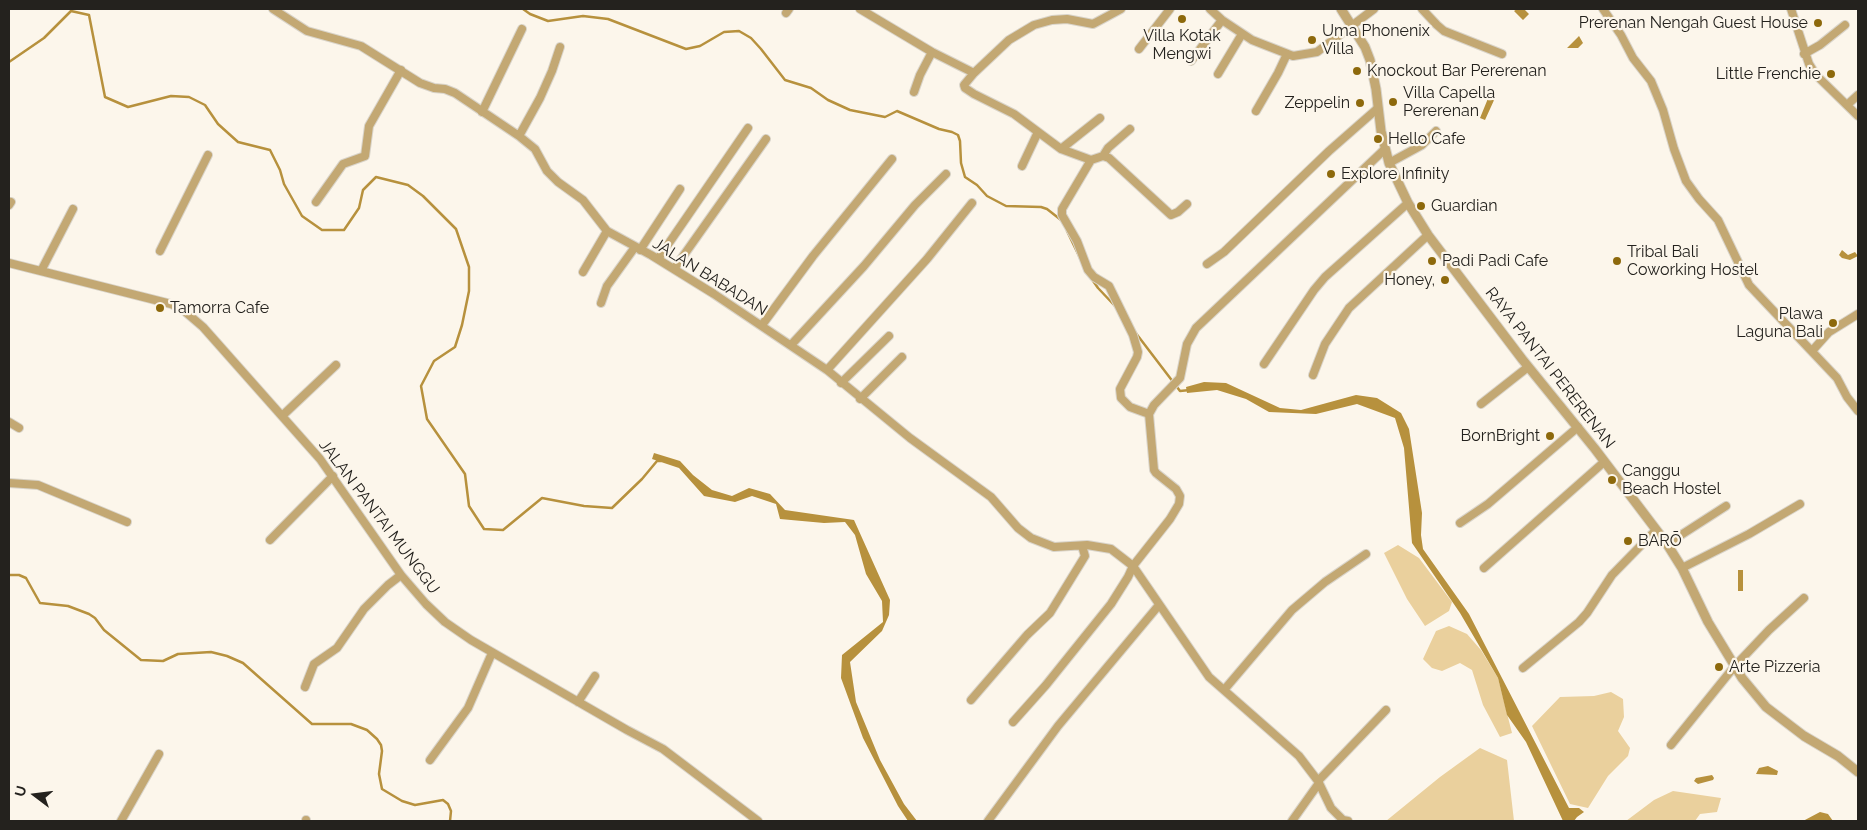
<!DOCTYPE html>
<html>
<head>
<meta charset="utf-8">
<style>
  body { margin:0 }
  #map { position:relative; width:1867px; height:830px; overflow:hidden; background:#fcf6eb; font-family:Raleway,sans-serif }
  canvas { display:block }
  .frame { position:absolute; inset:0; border:10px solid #24221e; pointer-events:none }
  .north { position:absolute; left:10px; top:770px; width:50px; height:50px; -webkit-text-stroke:4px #fcf6eb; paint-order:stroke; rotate:285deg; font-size:14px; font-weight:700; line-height:20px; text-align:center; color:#24221e }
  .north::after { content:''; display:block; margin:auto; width:18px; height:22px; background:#24221e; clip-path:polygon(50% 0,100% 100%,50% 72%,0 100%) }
</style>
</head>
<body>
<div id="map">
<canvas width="1867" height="830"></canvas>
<div class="frame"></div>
<div class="north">U</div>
</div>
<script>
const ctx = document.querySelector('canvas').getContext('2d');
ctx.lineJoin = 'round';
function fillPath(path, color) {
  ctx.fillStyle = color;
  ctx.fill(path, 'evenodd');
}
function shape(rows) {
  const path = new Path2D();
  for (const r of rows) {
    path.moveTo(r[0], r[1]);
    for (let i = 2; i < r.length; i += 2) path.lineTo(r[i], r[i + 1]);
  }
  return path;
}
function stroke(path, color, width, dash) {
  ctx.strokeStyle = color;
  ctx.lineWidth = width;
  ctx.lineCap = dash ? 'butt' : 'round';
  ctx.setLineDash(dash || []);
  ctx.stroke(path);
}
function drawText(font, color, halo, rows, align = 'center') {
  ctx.font = font + ' Raleway,sans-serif';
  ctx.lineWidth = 4.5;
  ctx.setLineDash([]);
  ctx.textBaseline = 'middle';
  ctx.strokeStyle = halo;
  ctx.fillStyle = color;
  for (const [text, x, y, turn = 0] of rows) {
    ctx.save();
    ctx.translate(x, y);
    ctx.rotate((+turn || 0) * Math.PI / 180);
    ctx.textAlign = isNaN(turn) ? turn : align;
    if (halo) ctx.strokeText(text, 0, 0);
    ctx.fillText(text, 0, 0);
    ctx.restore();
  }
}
const green = shape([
  [1398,545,1419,558,1452,602,1449,611,1425,626,1407,599,1384,553],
  [1449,626,1467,634,1481,650,1498,678,1512,733,1500,737,1483,705,1472,670,1460,663,1442,671,1432,668,1423,659,1436,631],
  [1611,692,1623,699,1624,717,1618,731,1630,748,1628,756,1608,776,1588,808,1570,804,1532,726,1560,697,1594,696],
  [1480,748,1507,760,1514,821,1386,821,1440,777],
  [1673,791,1721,798,1717,812,1700,814,1695,821,1626,821,1654,800]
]);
const water = shape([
  [1517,9,1524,9,1529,14,1523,20,1514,11],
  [1579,36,1583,43,1578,48,1567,48],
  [1489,96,1495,98,1485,120,1480,118],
  [1842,250,1848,255,1855,252,1858,256,1850,260,1842,258,1839,255],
  [1204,382,1226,383,1280,408,1301,410,1356,395,1377,398,1401,413,1409,429,1422,513,1421,535,1423,549,1469,614,1569,808,1579,808,1584,812,1577,817,1574,821,1563,821,1526,742,1507,715,1498,678,1460,613,1412,543,1404,448,1395,418,1357,404,1316,414,1269,412,1246,399,1217,390,1187,393,1186,387],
  [654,453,680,461,693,475,712,490,732,496,749,488,770,494,785,510,854,520,890,600,889,615,882,631,850,662,856,702,880,760,904,804,917,821,908,821,898,806,863,738,841,678,842,655,883,622,882,601,866,574,855,535,845,522,824,523,780,519,776,504,752,496,735,502,704,496,679,468,652,459],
  [1738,570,1743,570,1743,591,1738,591],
  [1768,766,1778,771,1777,775,1756,774,1759,768],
  [1712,775,1714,778,1713,780,1698,784,1694,781,1696,778],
  [1820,812,1828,814,1833,821,1803,821]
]);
const stream = shape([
  [523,9,530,14,548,21,583,16,608,19,686,49,700,46,724,32,739,31,751,38,761,49,785,80,811,88,828,100,850,110,885,117,897,111,939,129,952,132,958,135,960,141,961,163,965,177,977,185,987,196,1006,206,1041,207,1047,209,1061,220],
  [9,62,44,38,71,11,89,15,105,97,128,107,171,96,189,97,205,105,218,124,238,142,270,150,280,170,284,184,302,216,322,230,344,230,359,208,363,190,376,177,408,185,423,196,456,229,469,267,469,291,462,325,455,347,434,361,421,386,427,419,465,474,469,506,484,529,503,530,542,498,584,506,612,508,642,479,657,461,661,461],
  [1067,231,1080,258],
  [1091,278,1098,288,1115,306],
  [1135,332,1180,391,1190,390],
  [9,575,19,575,26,578,40,603,68,606,89,614,95,618,104,630,141,660,163,661,178,654,211,652,227,656,243,663,312,724,351,724,367,730,377,739,381,745,382,751,379,774,382,789,402,801,415,805,443,800,448,804,451,811,450,821]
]);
const minor = shape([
  [273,9,307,31,361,46,420,83,434,88,445,89,455,93,519,136,535,149,547,171,558,182,583,200,607,231,651,255,714,294,827,370,910,438,991,497,1018,528,1031,538,1054,547,1087,545,1111,549,1133,566,1209,677,1299,756,1318,781,1331,808,1343,820,1348,821],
  [860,9,932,52,974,73],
  [1210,9,1222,20,1252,40,1293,56,1317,52,1374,9],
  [1422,9,1437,25,1444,31,1502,54],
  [1603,9,1621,35,1633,58,1651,81,1663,110,1674,149,1686,181,1699,199,1718,220,1749,285,1837,378,1847,397,1858,411],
  [1791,9,1809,64,1816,75,1858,116],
  [786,13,789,9],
  [1139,49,1170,9],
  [1804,54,1820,45,1845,25],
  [1191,61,1222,20],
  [1218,74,1242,34],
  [914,92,920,75,932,52],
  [1847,105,1858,95],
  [1256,111,1278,73,1287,54],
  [482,112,522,29],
  [519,136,540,98,552,71,560,47],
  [1061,149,1100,118],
  [1103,156,1108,148,1130,129],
  [1091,160,1061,149,1014,114,974,94,965,88,964,85,974,73,1009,40,1034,25,1052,20,1067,19,1093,24,1121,9],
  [1389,163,1422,145,1436,131],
  [1022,166,1038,132],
  [316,202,343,164,365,156,369,126,401,70],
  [9,205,11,202],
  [640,250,680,189],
  [160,251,208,155],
  [658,259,748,128],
  [9,263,171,304,182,309,203,327,320,459,401,575,426,604,445,622,471,640,627,730,663,749,758,821],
  [1207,264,1224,252,1329,151,1378,108],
  [674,269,766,139],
  [41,271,73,209],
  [583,272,607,231],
  [601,303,607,286,635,247],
  [762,325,813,256,892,159],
  [791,345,864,266,915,205,946,174],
  [1812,351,1829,332,1858,314],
  [1264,364,1314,290,1325,277,1408,203],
  [827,370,927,259,972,203],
  [1313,375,1325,344,1349,308,1428,235],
  [841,383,889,336],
  [860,399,902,357],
  [1481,404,1528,367],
  [1149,414,1130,407,1121,398,1120,389,1137,357,1138,352,1133,335,1109,286,1094,277,1088,270,1077,241,1062,215,1062,209,1091,160,1103,156,1109,158,1171,215,1178,212,1187,204],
  [282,416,336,365],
  [9,422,19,428],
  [9,483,38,485,127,522],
  [1460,523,1488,504,1578,427],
  [270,540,333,476],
  [1667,544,1726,506],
  [1484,568,1604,462],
  [1682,568,1749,534,1800,504],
  [1523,668,1579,622,1587,613,1612,575,1656,530],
  [305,687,314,664,337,648,364,609,388,585,401,575],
  [1224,690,1292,610,1325,582,1366,554],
  [971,700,1027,635,1050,613,1085,556,1082,546],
  [578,702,595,676],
  [1013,722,1046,685,1111,604,1128,577,1133,566,1170,519,1179,504,1180,496,1176,489,1156,473,1154,470,1149,414,1154,405,1180,378,1187,344,1196,328,1385,149],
  [1671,745,1734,667,1769,630,1804,598],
  [430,760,468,708,492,653],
  [1318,781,1386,710],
  [121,821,159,754],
  [306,821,306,820],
  [988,821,1058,726,1159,605],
  [1292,821,1319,783]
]);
const tertiary = shape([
  [1341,9,1365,47,1370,60,1376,89,1381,131,1389,163,1408,203,1428,235,1522,359,1595,449,1667,544,1682,568,1708,622,1742,678,1766,707,1804,736,1838,756,1858,772]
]);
const markers = [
  [1182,19,5,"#8d690c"],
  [1818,23,5,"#8d690c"],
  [1312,40,5,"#8d690c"],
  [1357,71,5,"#8d690c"],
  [1831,74,5,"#8d690c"],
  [1393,102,5,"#8d690c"],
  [1360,103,5,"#8d690c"],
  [1378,139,5,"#8d690c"],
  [1331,174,5,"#8d690c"],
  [1421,206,5,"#8d690c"],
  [1432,261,5,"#8d690c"],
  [1617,261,5,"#8d690c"],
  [1445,280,5,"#8d690c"],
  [160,308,5,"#8d690c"],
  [1833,323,5,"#8d690c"],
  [1550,436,5,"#8d690c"],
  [1612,480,5,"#8d690c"],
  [1628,541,5,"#8d690c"],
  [1719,667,5,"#8d690c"]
];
const poiNames = [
  ["Prerenan Nengah Guest House",1808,23,"right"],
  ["Uma Phonenix",1322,31],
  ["Villa",1322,49],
  ["Villa Kotak",1182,36,"center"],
  ["Mengwi",1182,54,"center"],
  ["Knockout Bar Pererenan",1367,71],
  ["Little Frenchie",1821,74,"right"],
  ["Villa Capella",1403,93],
  ["Pererenan",1403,111],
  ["Zeppelin",1350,103,"right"],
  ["Hello Cafe",1388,139],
  ["Explore Infinity",1341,174],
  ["Guardian",1431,206],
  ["Tribal Bali",1627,252],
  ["Coworking Hostel",1627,270],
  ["Padi Padi Cafe",1442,261],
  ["Honey,",1435,280,"right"],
  ["Tamorra Cafe",170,308],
  ["Plawa",1823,314,"right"],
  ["Laguna Bali",1823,332,"right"],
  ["BornBright",1540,436,"right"],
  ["Canggu",1622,471],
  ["Beach Hostel",1622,489],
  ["BARŌ",1638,541],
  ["Arte Pizzeria",1729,667]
];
const streetNames = [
  ["JALAN BABADAN",710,277,32],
  ["RAYA PANTAI PERERENAN",1550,368,52],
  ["JALAN PANTAI MUNGGU",379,517,53]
];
fillPath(green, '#ead09d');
fillPath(water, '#b7913d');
stroke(stream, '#b7913d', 2.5);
stroke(minor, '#d9d4ca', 10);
stroke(tertiary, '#d9d4ca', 11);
stroke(minor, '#c3a873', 8);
stroke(tertiary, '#c3a873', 9);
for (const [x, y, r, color] of markers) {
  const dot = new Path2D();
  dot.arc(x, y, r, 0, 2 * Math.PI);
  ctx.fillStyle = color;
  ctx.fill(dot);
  stroke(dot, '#fcf6eb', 2);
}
drawText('16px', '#24221e', '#fcf6eb', poiNames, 'left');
drawText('16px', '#24221e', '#fcf6eb', streetNames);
</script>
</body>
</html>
